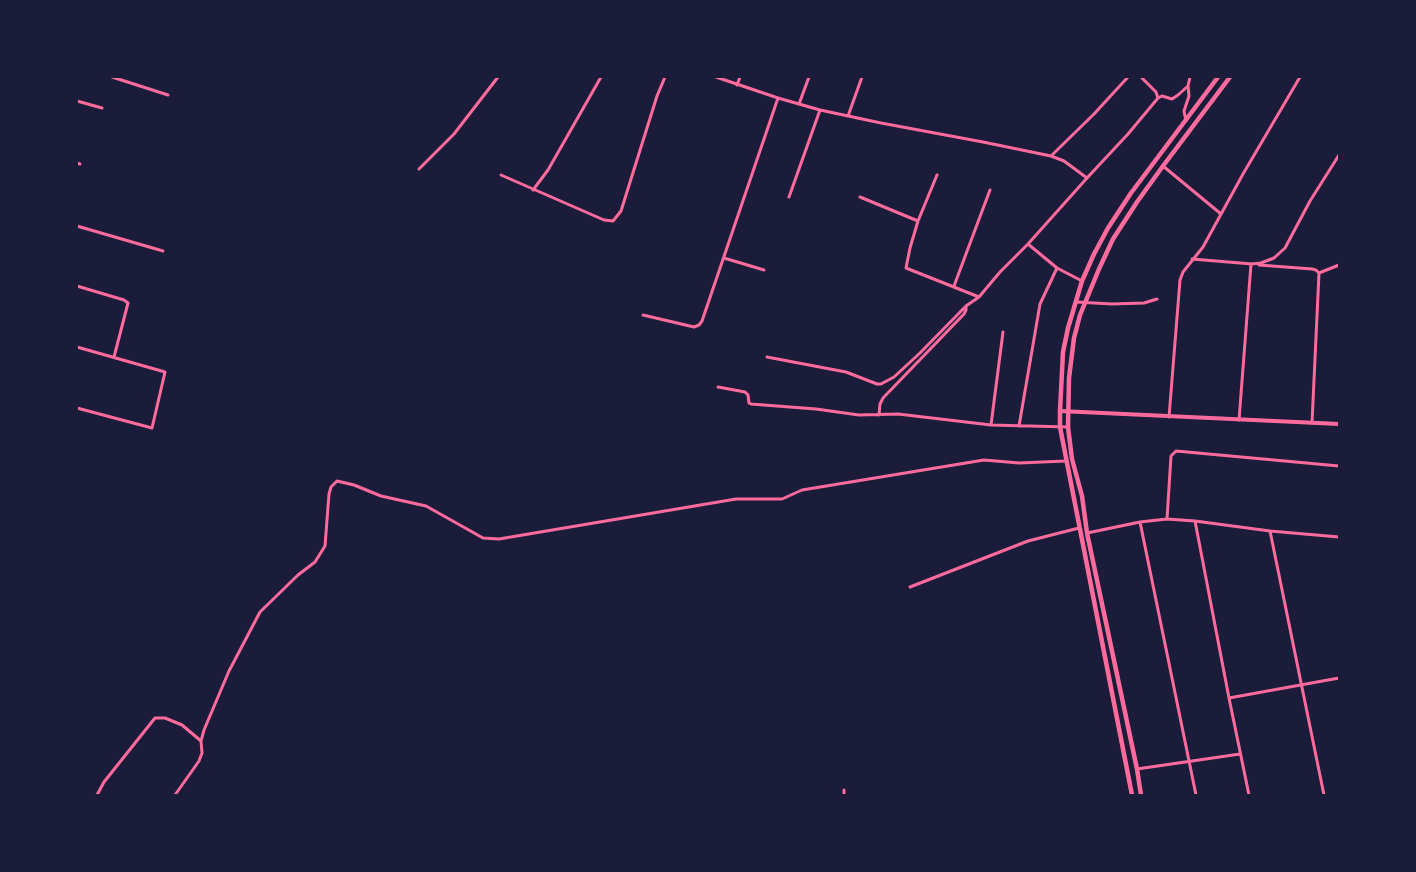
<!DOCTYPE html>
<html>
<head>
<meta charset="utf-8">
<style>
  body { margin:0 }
  #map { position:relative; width:1416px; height:872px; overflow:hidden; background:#1b1b3a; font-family:"Roboto Condensed",sans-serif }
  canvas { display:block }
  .frame { position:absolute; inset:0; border:78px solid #1b1b3a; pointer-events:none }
</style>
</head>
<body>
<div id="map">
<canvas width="1416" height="872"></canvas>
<div class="frame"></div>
</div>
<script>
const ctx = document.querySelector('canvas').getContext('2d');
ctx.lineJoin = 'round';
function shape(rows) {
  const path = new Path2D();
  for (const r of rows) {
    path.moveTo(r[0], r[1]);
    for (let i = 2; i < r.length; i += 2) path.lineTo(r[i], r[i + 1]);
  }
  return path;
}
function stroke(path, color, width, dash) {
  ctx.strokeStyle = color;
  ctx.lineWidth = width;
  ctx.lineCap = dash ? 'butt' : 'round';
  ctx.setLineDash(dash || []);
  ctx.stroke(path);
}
const minor = shape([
  [112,77,168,95],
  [716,77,778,98,820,110,881,123,983,142,1051,156,1064,161,1087,178],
  [1141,77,1156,92,1158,98],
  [737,85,740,77],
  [1158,98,1162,96,1172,99,1178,95,1188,86,1190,77],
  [77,101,102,108],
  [799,104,809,77],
  [848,116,862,77],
  [1186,121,1184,111,1189,96,1188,86],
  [1051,156,1094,114,1128,77],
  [77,163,80,164],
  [1163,166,1221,214],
  [419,169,454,134,498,77],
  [501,175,604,220,613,221,621,211,657,96,665,77],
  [937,175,918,221,910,248,906,268,979,297],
  [533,190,548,170,601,77],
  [789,197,820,110],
  [860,197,918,221],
  [77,226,163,251],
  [1028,244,1057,268,1082,281],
  [724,258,764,270],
  [1192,259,1252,264],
  [1259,265,1312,269,1316,270,1319,273,1312,423],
  [1319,273,1339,265],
  [77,286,124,300,128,303,114,357],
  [954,286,990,190],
  [1076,302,1112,304,1144,303,1157,299],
  [643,315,694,327,699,325,702,321,778,98],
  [77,347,165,372,152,428,77,408],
  [767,357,830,369,846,372,877,384,881,384,894,377,920,353,966,306,979,297,1000,272,1028,244,1087,178,1128,134,1158,98],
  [718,387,745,392,748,395,749,403,751,404,816,409,859,415,898,414,991,425,1068,427],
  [879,415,880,404,883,398,964,314,966,310,966,306],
  [1169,417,1180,280,1183,272,1203,247,1243,174,1300,77],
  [1239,420,1251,264,1261,263,1274,258,1285,248,1310,201,1339,155],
  [991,425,1003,332],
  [1019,426,1040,304,1057,268],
  [1167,519,1171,456,1176,451,1339,466],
  [1195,521,1229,698,1249,795],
  [1140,522,1196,795],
  [1270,531,1324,795],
  [1087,533,1140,522,1167,519,1195,521,1270,531,1339,537],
  [910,587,1028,541,1079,528],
  [1229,698,1339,678],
  [1137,769,1240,754],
  [844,790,844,795],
  [97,795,104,782,155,718,165,718,182,725,201,741],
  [175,795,199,761,202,753,201,741,204,730,229,671,260,612,298,575,315,562,325,546,329,494,331,487,337,481,354,485,381,496,426,506,483,538,499,539,736,499,782,499,802,490,984,460,1019,463,1066,461]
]);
const tertiary = shape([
  [1060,411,1339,424]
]);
const secondary = shape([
  [1132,795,1060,427,1060,411,1063,352,1068,328,1082,281,1094,254,1108,228,1131,193,1218,77],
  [1141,795,1137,769,1087,533,1082,496,1072,459,1068,427,1069,378,1074,338,1080,315,1099,269,1113,239,1137,202,1163,166,1230,77]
]);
stroke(minor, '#ff6b9d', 3);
stroke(tertiary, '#ff6b9d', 4);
stroke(secondary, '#ff6b9d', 4.5);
</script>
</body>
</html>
